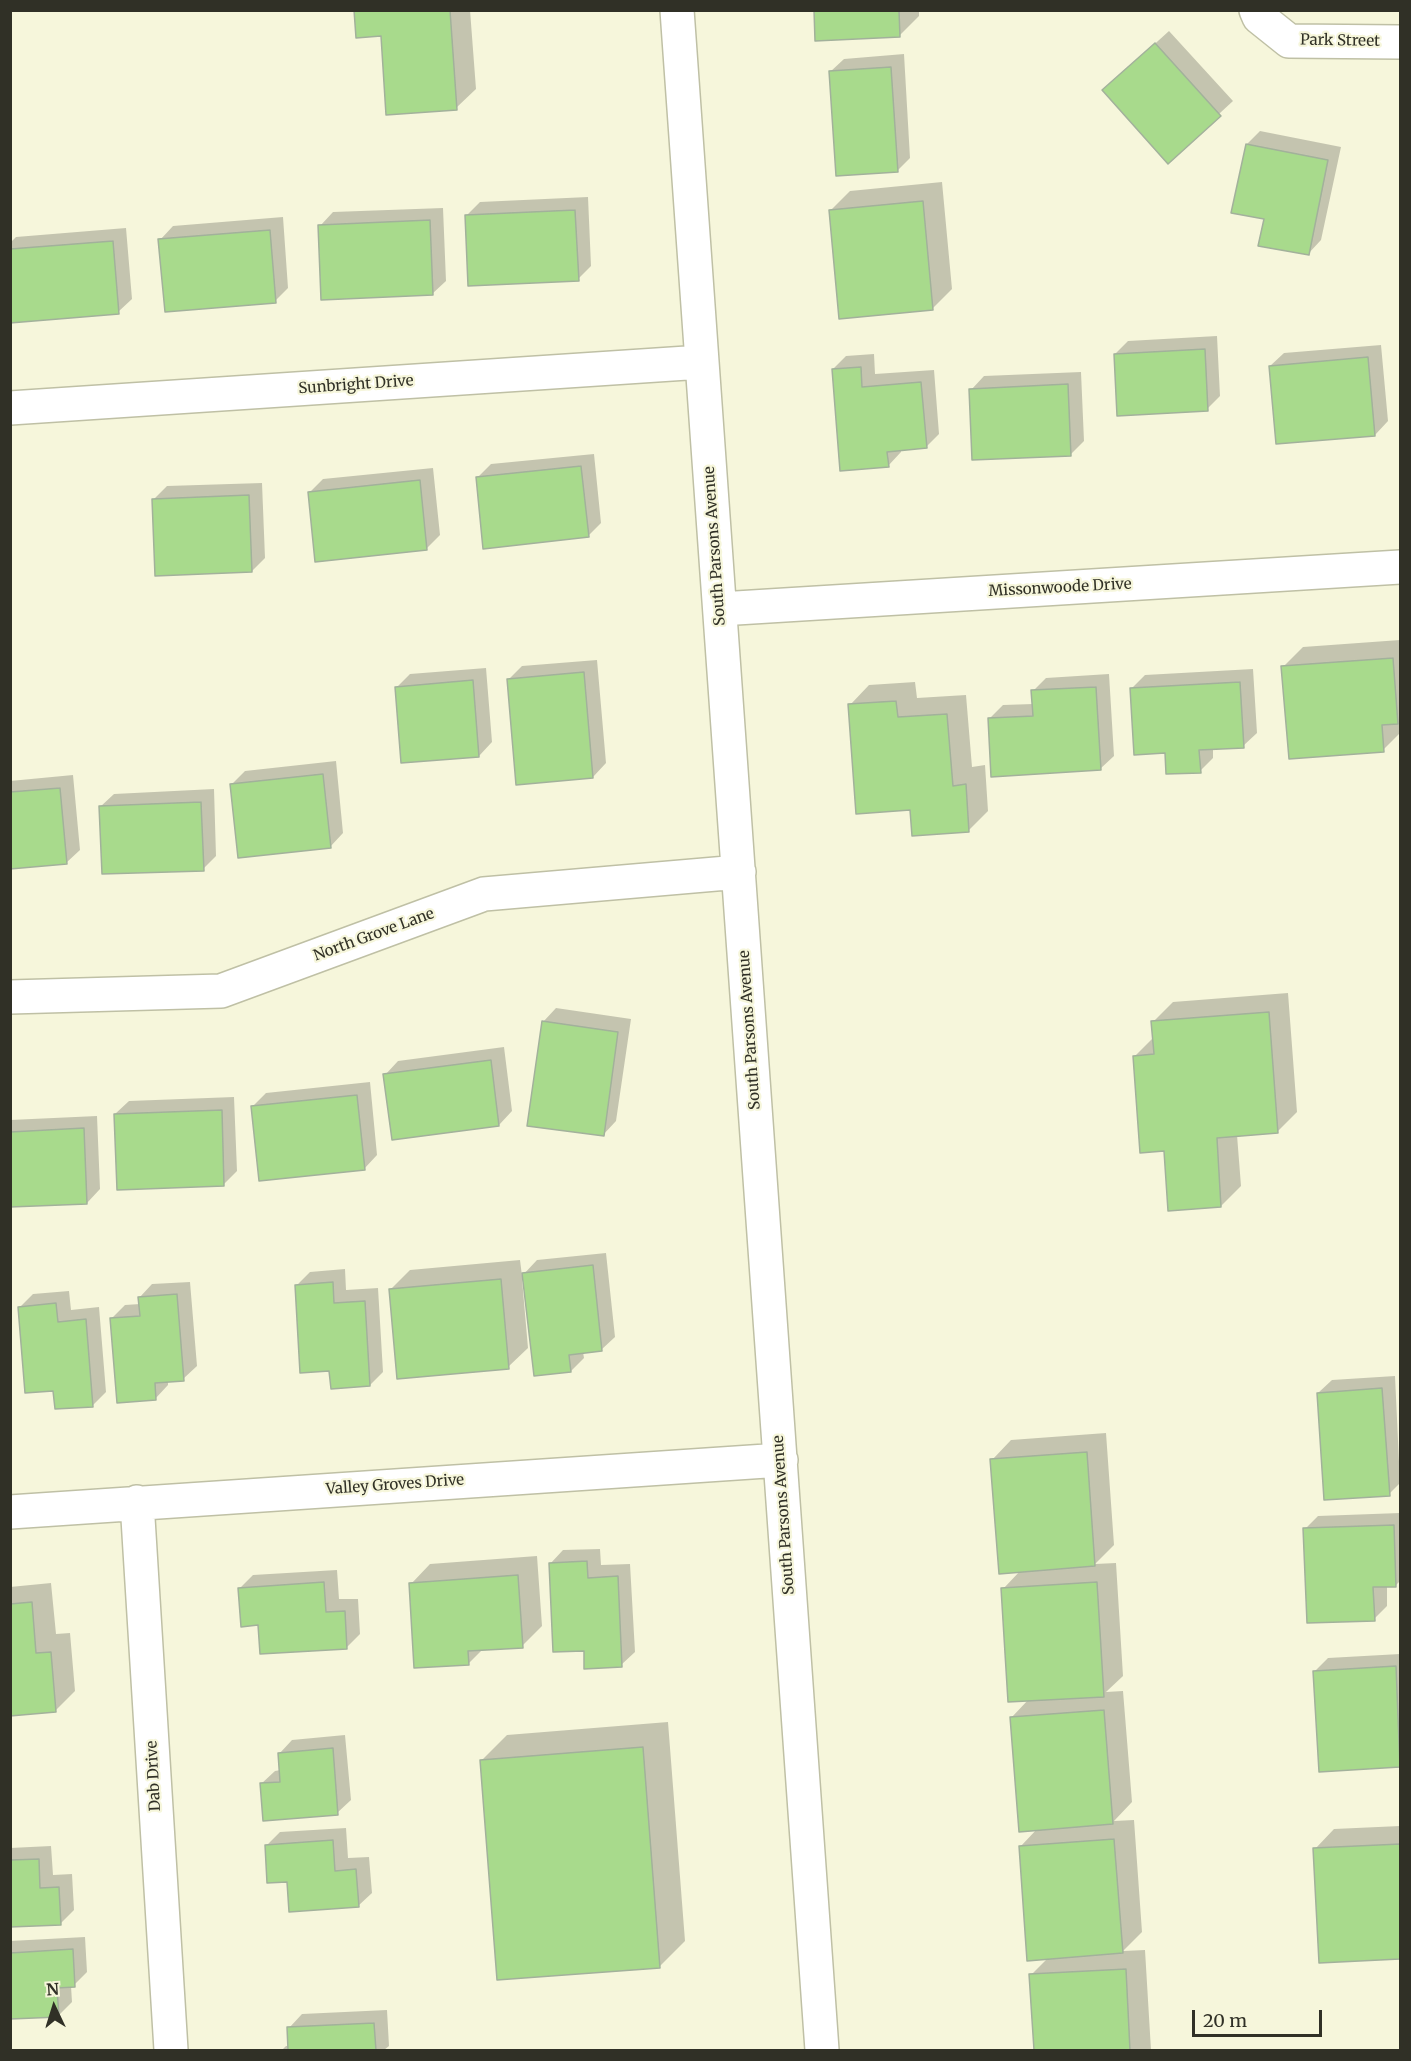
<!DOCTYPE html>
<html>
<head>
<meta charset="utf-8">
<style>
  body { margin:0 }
  #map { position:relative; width:1411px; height:2061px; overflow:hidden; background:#f6f6db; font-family:Merriweather,serif }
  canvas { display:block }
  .frame { position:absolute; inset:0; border:12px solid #303026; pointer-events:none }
  .north { position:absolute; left:24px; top:1977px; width:60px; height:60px; -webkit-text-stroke:4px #f6f6db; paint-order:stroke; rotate:356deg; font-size:16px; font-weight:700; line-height:24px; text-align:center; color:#303026 }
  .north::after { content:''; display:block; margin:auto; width:21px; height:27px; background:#303026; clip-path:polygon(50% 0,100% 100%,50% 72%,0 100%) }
  .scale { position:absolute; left:1192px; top:2010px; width:130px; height:27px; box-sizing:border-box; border:3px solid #303026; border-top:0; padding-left:8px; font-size:18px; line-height:21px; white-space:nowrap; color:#303026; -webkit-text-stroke:4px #f6f6db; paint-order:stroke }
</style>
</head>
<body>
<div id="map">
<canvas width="1411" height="2061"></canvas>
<div class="frame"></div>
<div class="north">N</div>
<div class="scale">20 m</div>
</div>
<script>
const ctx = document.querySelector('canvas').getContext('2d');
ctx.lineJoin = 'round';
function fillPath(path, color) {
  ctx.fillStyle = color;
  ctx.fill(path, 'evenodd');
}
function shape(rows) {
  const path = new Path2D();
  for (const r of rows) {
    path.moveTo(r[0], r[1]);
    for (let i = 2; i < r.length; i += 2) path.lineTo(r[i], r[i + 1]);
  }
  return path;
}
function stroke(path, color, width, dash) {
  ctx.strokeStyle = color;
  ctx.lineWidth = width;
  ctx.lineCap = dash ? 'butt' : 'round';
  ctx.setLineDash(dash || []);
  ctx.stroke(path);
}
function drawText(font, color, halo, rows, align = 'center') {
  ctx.font = font + ' Merriweather,serif';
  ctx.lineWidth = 4.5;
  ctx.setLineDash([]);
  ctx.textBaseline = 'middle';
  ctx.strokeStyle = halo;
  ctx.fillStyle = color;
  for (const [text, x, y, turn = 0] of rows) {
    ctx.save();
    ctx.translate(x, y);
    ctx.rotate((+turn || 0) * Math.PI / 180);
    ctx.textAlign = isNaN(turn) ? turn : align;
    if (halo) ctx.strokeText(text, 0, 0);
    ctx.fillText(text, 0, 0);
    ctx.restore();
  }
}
const shadow = shape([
  [355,10,470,10,476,89,456,108,382,34],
  [815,10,919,10,919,16,899,36],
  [1169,31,1233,101,1168,161,1104,90],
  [904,54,910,158,897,171,830,72,844,59],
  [1260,131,1341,147,1321,240,1308,254,1265,218,1247,144],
  [942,182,952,289,932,309,830,211,850,191],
  [588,197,591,266,578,279,467,215,480,202],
  [443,208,446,281,432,294,320,226,333,212],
  [283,217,288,288,275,301,160,240,173,226],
  [126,228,132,299,118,312,10,321,10,243,16,237],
  [1217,336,1220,396,1207,409,1115,354,1128,341],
  [1381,345,1388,421,1375,435,1270,366,1284,353],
  [874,354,875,374,934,370,939,434,926,447,901,449,901,452,888,466,833,369,846,356],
  [1081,372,1084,441,1071,454,971,390,984,376],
  [594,454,601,523,588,536,477,478,491,464],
  [433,468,440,535,426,549,310,492,323,479],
  [262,483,265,558,252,571,153,500,167,486],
  [1400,640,1400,733,1383,750,1283,667,1303,647],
  [597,660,606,763,593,777,508,680,522,666],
  [486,668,492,742,479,756,396,688,410,674],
  [1253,669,1257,733,1243,746,1213,748,1213,758,1200,771,1166,751,1132,688,1145,675],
  [1109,674,1114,756,1100,769,989,719,1003,705,1033,704,1033,691,1046,678],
  [915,682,917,698,966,695,972,767,985,765,988,811,968,831,911,808,850,705,869,685],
  [336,761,343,833,330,847,231,785,245,771],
  [73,775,80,850,66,863,10,868,10,781],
  [214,789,216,856,203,869,100,807,114,794],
  [1288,993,1297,1112,1277,1132,1237,1135,1241,1186,1221,1206,1165,1150,1135,1056,1154,1037,1153,1022,1173,1002],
  [556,1008,631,1019,616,1121,603,1135,543,1022],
  [504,1047,512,1111,499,1125,385,1075,398,1061],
  [370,1082,377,1155,364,1169,253,1106,266,1093],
  [234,1097,237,1171,224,1184,115,1114,129,1101],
  [97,1116,100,1189,87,1203,10,1206,10,1120],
  [606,1253,615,1337,601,1350,583,1352,584,1358,571,1371,525,1279,522,1279,528,1348,508,1367,391,1289,410,1270,520,1260,522,1276,537,1260],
  [345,1269,346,1290,378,1288,383,1372,370,1385,297,1285,310,1272],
  [190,1282,197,1366,183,1379,168,1380,168,1385,155,1399,112,1318,125,1305,140,1304,139,1298,152,1284],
  [69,1291,71,1310,99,1307,106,1392,93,1405,55,1389,20,1307,33,1294],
  [1395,1376,1400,1483,1389,1494,1318,1393,1332,1380],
  [1106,1433,1114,1545,1095,1564,1116,1563,1123,1676,1106,1692,1123,1691,1132,1802,1114,1821,1134,1820,1142,1932,1123,1951,1145,1950,1151,2050,1035,2050,1031,1975,1048,1958,1020,1847,1038,1828,1011,1718,1029,1699,1003,1589,1021,1570,992,1460,1011,1440],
  [1400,1513,1400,1581,1395,1586,1387,1586,1387,1606,1374,1619,1305,1529,1318,1516],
  [600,1549,601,1565,630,1564,635,1652,621,1665,585,1649,550,1564,563,1550],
  [537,1556,542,1626,522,1646,483,1649,468,1664,411,1584,430,1564],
  [337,1570,339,1599,358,1599,360,1634,347,1647,260,1624,240,1588,253,1575],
  [51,1583,56,1634,70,1633,75,1691,55,1711,10,1714,10,1587],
  [1400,1654,1400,1765,1320,1770,1315,1671,1328,1658],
  [668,1722,685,1941,660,1966,482,1760,507,1735],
  [345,1735,351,1800,337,1813,261,1784,275,1771,281,1770,279,1754,292,1740],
  [1400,1826,1400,1957,1320,1961,1315,1849,1334,1829],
  [346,1828,348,1858,369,1857,372,1893,358,1906,288,1881,266,1846,280,1832],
  [51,1846,53,1875,72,1874,74,1910,61,1923,10,1926,10,1848],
  [85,1937,87,1972,74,1985,71,1986,72,2002,59,2015,10,2018,10,1941],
  [387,2010,389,2046,384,2050,282,2050,286,2046,290,2046,289,2028,302,2014]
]);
const building = shape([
  [354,10,450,10,457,110,386,115,381,36,356,38,354,10],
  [814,10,899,10,900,37,815,41,814,10],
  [1155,43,1221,116,1168,164,1102,90,1155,43],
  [891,67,898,172,836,176,829,71,891,67],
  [1246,144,1328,160,1309,255,1258,246,1264,219,1231,213,1246,144],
  [923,201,933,310,839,319,829,210,923,201],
  [575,210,579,281,468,286,465,215,575,210],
  [430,220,433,295,321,300,318,225,430,220],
  [270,230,276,303,165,312,158,239,270,230],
  [113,241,119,314,10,323,10,249,113,241],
  [1205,349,1208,411,1117,416,1114,354,1205,349],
  [1368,357,1375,436,1276,444,1269,366,1368,357],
  [861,367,862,387,921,382,927,448,887,452,889,467,840,471,832,369,861,367],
  [1068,384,1071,456,972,460,969,389,1068,384],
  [581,466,589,537,483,549,476,477,581,466],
  [420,480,427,550,315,562,308,492,420,480],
  [249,495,252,572,155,576,152,499,249,495],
  [1393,658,1398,724,1382,725,1384,752,1289,759,1281,666,1393,658],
  [584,672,593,778,516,785,507,679,584,672],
  [473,680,479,757,401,763,395,687,473,680],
  [1240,682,1244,748,1199,750,1201,773,1166,774,1165,753,1134,755,1130,688,1240,682],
  [1096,687,1101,770,991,777,988,718,1033,716,1031,690,1096,687],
  [896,701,898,717,947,714,953,786,966,784,969,832,912,836,910,810,856,814,848,704,896,701],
  [323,774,331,848,238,858,230,784,323,774],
  [60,788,67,864,10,869,10,792,60,788],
  [201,802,204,871,102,874,99,806,201,802],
  [1269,1012,1278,1133,1217,1138,1221,1207,1168,1211,1164,1151,1140,1153,1133,1056,1154,1054,1151,1021,1269,1012],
  [542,1021,618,1032,604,1136,527,1126,542,1021],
  [491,1060,499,1126,392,1140,383,1074,491,1060],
  [357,1095,365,1170,259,1181,251,1106,357,1095],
  [222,1110,224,1186,117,1190,114,1114,222,1110],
  [84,1128,87,1204,10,1207,10,1132,84,1128],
  [593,1265,602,1351,569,1355,571,1372,534,1376,522,1273,593,1265],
  [501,1279,509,1369,397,1379,389,1289,501,1279],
  [333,1282,334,1303,365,1301,370,1386,331,1389,329,1371,300,1373,295,1285,333,1282],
  [177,1294,184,1381,155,1383,156,1400,117,1403,110,1318,140,1316,138,1297,177,1294],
  [56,1303,58,1322,86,1319,93,1407,55,1409,53,1391,25,1393,18,1307,56,1303],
  [1382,1388,1390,1496,1324,1500,1317,1393,1382,1388],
  [1087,1452,1095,1566,999,1574,990,1459,1087,1452],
  [1394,1525,1396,1587,1373,1587,1375,1621,1307,1623,1303,1528,1394,1525],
  [587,1561,588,1578,618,1576,622,1667,584,1669,584,1651,553,1652,549,1563,587,1561],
  [518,1575,523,1648,468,1651,469,1665,414,1668,409,1583,518,1575],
  [324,1582,326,1612,345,1611,347,1649,260,1654,258,1625,241,1627,238,1588,324,1582],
  [1097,1582,1104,1697,1008,1702,1001,1588,1097,1582],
  [32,1602,36,1653,51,1652,56,1712,10,1716,10,1604,32,1602],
  [1396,1666,1400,1767,1319,1772,1313,1671,1396,1666],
  [1104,1710,1113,1824,1019,1832,1010,1717,1104,1710],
  [643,1747,660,1968,497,1980,480,1760,643,1747],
  [333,1748,338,1815,263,1821,260,1783,280,1782,278,1753,333,1748],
  [1114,1839,1123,1953,1027,1961,1019,1846,1114,1839],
  [333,1840,335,1871,356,1869,359,1907,289,1912,287,1882,267,1883,265,1845,333,1840],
  [1400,1844,1400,1959,1319,1963,1313,1848,1400,1844],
  [39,1859,40,1888,59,1887,61,1925,10,1927,10,1860,39,1859],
  [73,1949,75,1987,57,1988,59,2017,10,2019,10,1953,73,1949],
  [1126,1969,1130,2050,1034,2050,1029,1974,1126,1969],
  [374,2023,376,2050,288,2050,287,2027,374,2023]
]);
const minor = shape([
  [677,10,822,2050],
  [1256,10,1259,17,1289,41,1400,42],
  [10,408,702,362],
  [720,609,1400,567],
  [10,997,221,991,484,894,739,872],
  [137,1502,171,2050],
  [10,1512,781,1460]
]);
const streetNames = [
  ["Park Street",1340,41,1],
  ["Sunbright Drive",356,385,-4],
  ["South Parsons Avenue",715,546,-94],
  ["Missonwoode Drive",1060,588,-3],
  ["North Grove Lane",374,935,-20],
  ["South Parsons Avenue",750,1030,-94],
  ["Valley Groves Drive",395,1485,-4],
  ["South Parsons Avenue",784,1515,-94],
  ["Dab Drive",154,1776,-93]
];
fillPath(shadow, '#0003');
fillPath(building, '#a8da8c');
stroke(building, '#a2b19b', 1.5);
stroke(minor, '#bfc0a5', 36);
stroke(minor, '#fff', 33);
drawText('15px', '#303026', '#f6f6db', streetNames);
</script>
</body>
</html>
